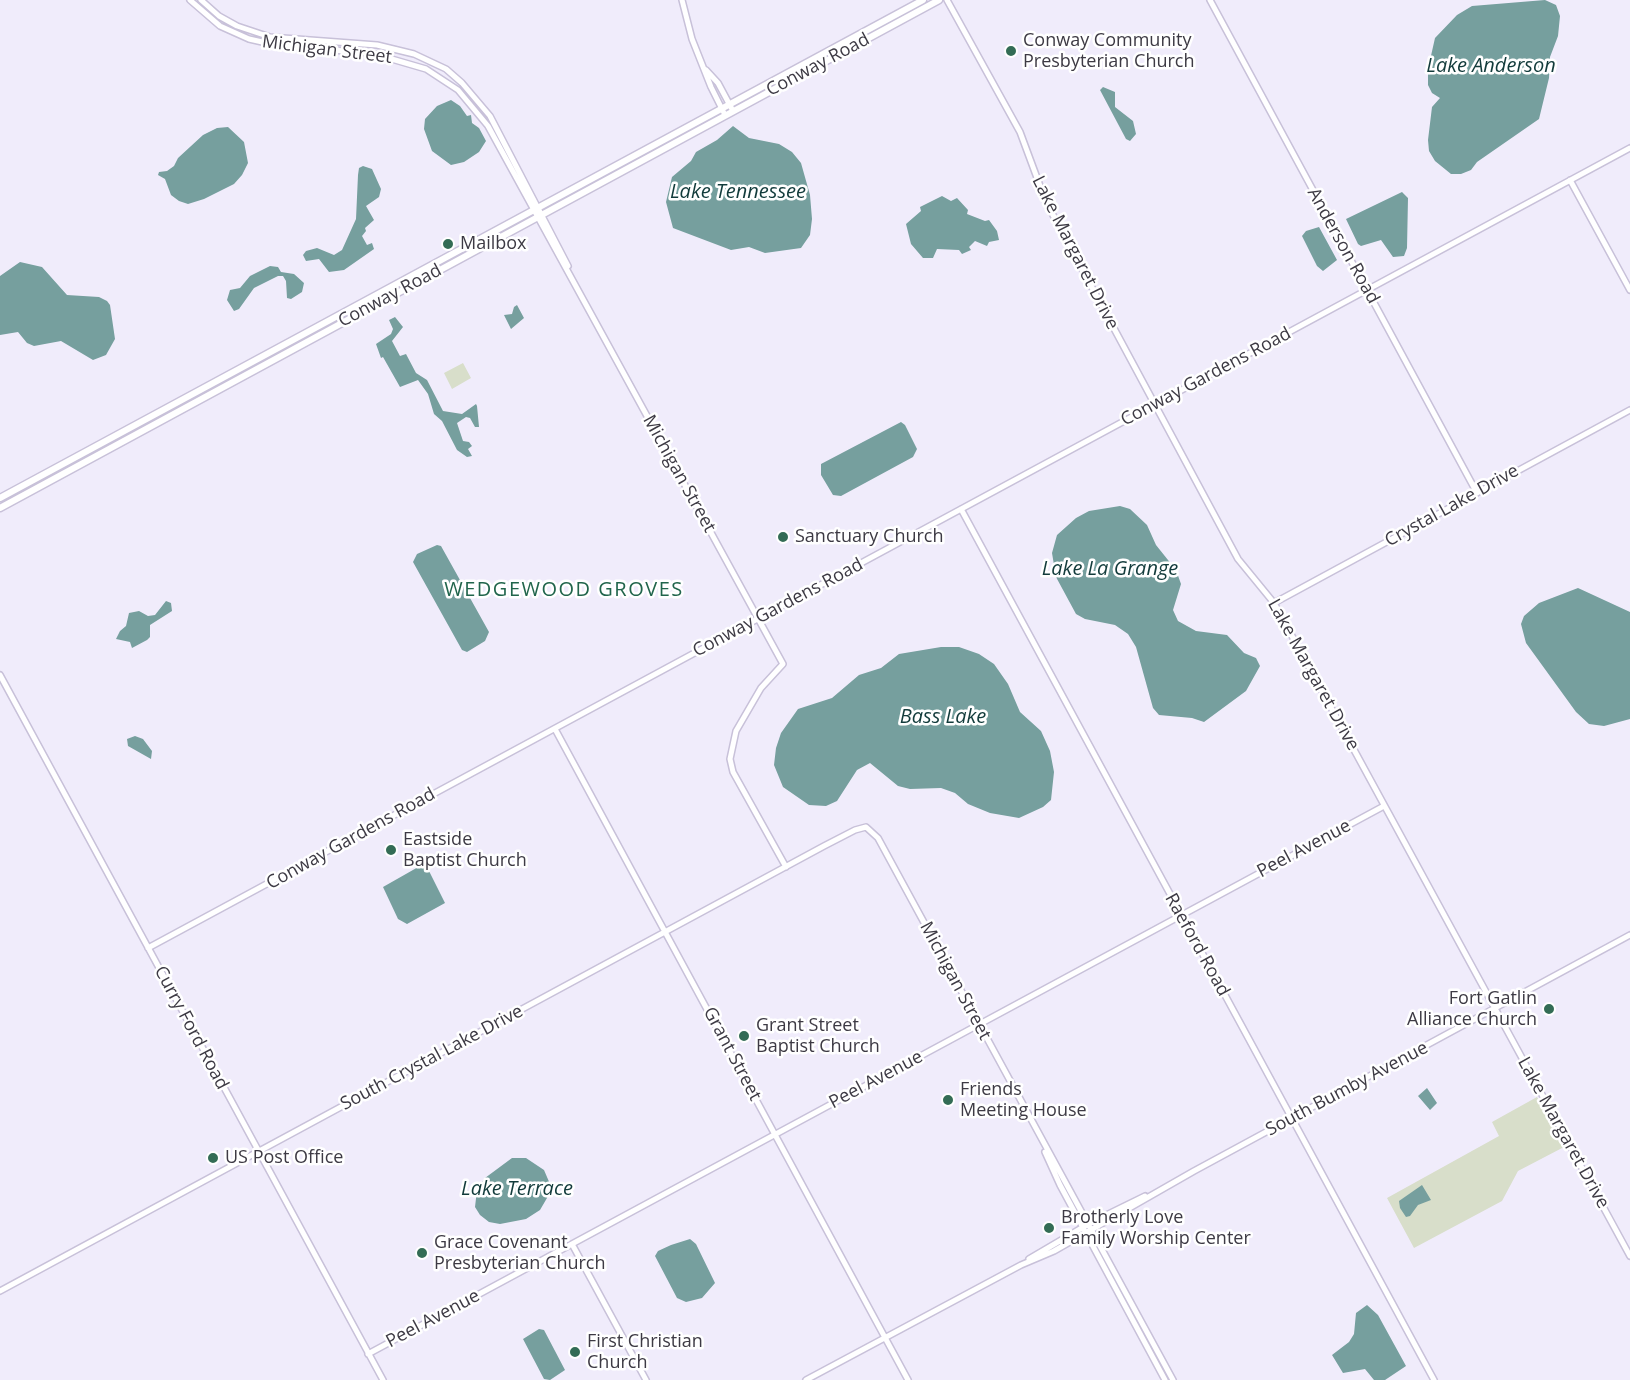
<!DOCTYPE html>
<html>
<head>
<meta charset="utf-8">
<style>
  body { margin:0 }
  canvas { display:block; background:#f0ecfb }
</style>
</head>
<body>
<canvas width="1630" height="1380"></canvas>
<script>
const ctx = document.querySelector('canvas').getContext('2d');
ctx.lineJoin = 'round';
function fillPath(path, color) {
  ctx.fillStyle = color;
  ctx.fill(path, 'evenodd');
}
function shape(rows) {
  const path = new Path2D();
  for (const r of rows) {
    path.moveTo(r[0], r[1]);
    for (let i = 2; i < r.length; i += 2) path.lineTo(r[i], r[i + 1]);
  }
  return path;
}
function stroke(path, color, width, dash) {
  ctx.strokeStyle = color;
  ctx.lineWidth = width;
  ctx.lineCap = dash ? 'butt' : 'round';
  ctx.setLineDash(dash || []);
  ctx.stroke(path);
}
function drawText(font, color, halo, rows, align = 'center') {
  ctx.font = font + ' "Open Sans",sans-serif';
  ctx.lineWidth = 5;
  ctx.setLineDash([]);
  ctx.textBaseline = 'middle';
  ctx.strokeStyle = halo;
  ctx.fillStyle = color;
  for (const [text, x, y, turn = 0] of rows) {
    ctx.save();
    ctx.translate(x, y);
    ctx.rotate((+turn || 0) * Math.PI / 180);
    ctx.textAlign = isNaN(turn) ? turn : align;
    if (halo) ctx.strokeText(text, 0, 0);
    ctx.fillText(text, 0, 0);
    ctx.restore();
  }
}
const green = shape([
  [463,363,471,378,452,389,444,373],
  [1537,1097,1564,1147,1518,1171,1502,1201,1414,1248,1387,1198,1499,1136,1492,1122]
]);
const water = shape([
  [1545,0,1556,5,1560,16,1558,36,1550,57,1549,78,1539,119,1477,162,1471,170,1461,174,1451,174,1435,161,1429,151,1428,140,1432,107,1440,98,1432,93,1428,85,1428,69,1435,38,1457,15,1472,6],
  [1103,87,1115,92,1115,107,1133,121,1136,134,1130,141,1126,139,1109,107,1100,90],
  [451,100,460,106,467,116,471,115,472,123,479,128,486,141,479,152,464,162,451,165,432,151,424,129,425,119,437,106],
  [733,126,749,138,779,144,792,152,801,163,810,195,812,219,810,235,801,248,765,253,749,247,731,250,673,228,666,202,672,177,691,161,696,152,717,140],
  [228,127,244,142,248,163,242,175,234,184,204,199,188,204,179,201,171,195,165,179,158,175,159,172,167,171,174,166,178,158,203,135,217,128],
  [363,166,372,169,381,189,379,197,366,206,374,220,365,228,366,231,362,236,367,245,372,243,374,249,344,270,329,272,319,259,306,261,303,255,306,251,317,248,334,255,342,250,356,219,358,175,359,168],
  [1402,192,1408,198,1407,248,1404,256,1393,257,1381,240,1361,246,1358,244,1346,219],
  [942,196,951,201,957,198,968,210,967,214,985,221,989,220,997,231,999,240,989,242,987,246,975,241,969,247,971,250,962,254,959,250,937,249,933,258,923,258,911,244,906,224,921,211,920,207],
  [1319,227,1337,260,1323,271,1317,266,1302,236,1306,231],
  [20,262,42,267,67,295,99,297,107,301,110,305,115,339,106,355,93,360,61,341,34,346,27,343,18,332,0,335,0,276],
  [270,266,278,267,281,272,294,274,304,283,302,292,291,299,287,298,286,281,283,276,278,276,254,288,239,309,234,311,227,300,230,290,240,288,250,276],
  [517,305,524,318,511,329,504,315,512,314,514,307],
  [395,317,403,327,392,341,400,356,406,354,416,373,427,380,443,411,462,414,476,404,477,406,479,427,475,427,470,418,466,417,457,423,463,441,469,442,472,446,468,449,472,456,467,457,457,450,442,421,434,414,428,394,418,380,400,387,383,357,381,358,376,344,391,334,393,329,389,320],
  [901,422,905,425,917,449,913,457,841,496,833,495,821,475,821,464],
  [1120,506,1130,509,1147,525,1156,545,1176,570,1181,584,1173,610,1178,621,1196,631,1227,635,1244,653,1256,658,1260,666,1246,691,1204,722,1192,718,1159,715,1153,708,1136,647,1128,634,1115,625,1085,619,1076,614,1056,577,1052,553,1057,535,1076,518,1089,511],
  [437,545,441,546,489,632,485,641,467,652,462,650,413,562,417,554],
  [1578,588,1630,612,1630,719,1604,726,1589,724,1576,712,1526,643,1521,624,1524,616,1539,603],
  [166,601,171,603,172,611,150,625,150,637,147,640,132,648,130,642,116,639,120,631,126,626,129,613,139,611,148,616,155,615],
  [941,647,959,647,979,654,994,664,1008,684,1020,712,1041,731,1050,751,1054,772,1051,800,1043,807,1019,818,990,813,968,804,955,793,941,788,910,789,898,786,870,763,857,770,837,801,826,806,809,805,783,787,774,765,776,748,781,733,798,709,832,698,859,675,881,668,899,654],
  [135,736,143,739,152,751,151,759,128,746,127,739],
  [420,866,427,867,445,903,407,924,398,919,383,887],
  [1427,1088,1437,1103,1430,1110,1418,1096],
  [512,1158,526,1158,544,1170,550,1184,547,1198,540,1210,526,1219,500,1224,489,1222,480,1215,475,1207,477,1190,485,1178],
  [1422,1185,1431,1200,1418,1205,1410,1216,1406,1217,1400,1208,1399,1201],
  [690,1239,696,1244,715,1283,702,1298,686,1302,677,1298,655,1256,658,1251,671,1245],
  [1367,1305,1378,1315,1406,1366,1385,1380,1374,1380,1365,1369,1343,1373,1332,1355,1349,1342,1354,1334,1356,1313],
  [539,1329,544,1330,565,1370,550,1380,544,1379,523,1339]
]);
const tertiary = shape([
  [190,0,220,26,249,39,280,46,371,53,426,69,458,90,488,126,783,664,761,688,736,731,730,759,733,772,786,867],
  [201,0,219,16,237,26,270,37,377,45,414,54,446,69,462,83,490,116,568,266],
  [682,0,692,39,711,87,725,115],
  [947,0,1020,132,1046,202,1238,559,1274,603,1630,1256],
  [1210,0,1477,493],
  [706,70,718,83,733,111],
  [1570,180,1630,290],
  [961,509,1434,1380],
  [1274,603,1630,410],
  [0,675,383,1380],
  [555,729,908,1380],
  [148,948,1630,148],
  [1045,1152,1060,1185,1165,1380],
  [572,1244,646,1380],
  [1029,1259,1092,1222,1145,1196],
  [0,1291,824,846,855,830,866,827,878,838,1173,1380],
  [368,1354,1384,806],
  [806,1380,1021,1265,1054,1251,1194,1171,1630,935]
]);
const secondary = shape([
  [0,498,923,0],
  [0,508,939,0]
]);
const markers = [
  [1011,51,6,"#336c55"],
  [448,244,6,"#336c55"],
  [783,537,6,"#336c55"],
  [391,850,6,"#336c55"],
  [1549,1009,6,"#336c55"],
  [744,1036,6,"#336c55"],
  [948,1100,6,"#336c55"],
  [213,1158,6,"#336c55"],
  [1049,1228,6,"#336c55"],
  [422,1253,6,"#336c55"],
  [575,1352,6,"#336c55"]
];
const poiNames = [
  ["Conway Community",1023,41],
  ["Presbyterian Church",1023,62],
  ["Mailbox",460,244],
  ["Sanctuary Church",795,537],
  ["Eastside",403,840],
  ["Baptist Church",403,861],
  ["Fort Gatlin",1537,999,"right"],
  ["Alliance Church",1537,1020,"right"],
  ["Grant Street",756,1026],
  ["Baptist Church",756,1047],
  ["Friends",960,1090],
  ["Meeting House",960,1111],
  ["US Post Office",225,1158],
  ["Brotherly Love",1061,1218],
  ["Family Worship Center",1061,1239],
  ["Grace Covenant",434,1243],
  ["Presbyterian Church",434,1264],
  ["First Christian",587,1342],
  ["Church",587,1363]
];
const streetNames = [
  ["Michigan Street",327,50,7],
  ["Conway Road",818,65,-28],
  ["Anderson Road",1343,246,61],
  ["Lake Margaret Drive",1075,253,63],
  ["Conway Road",390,296,-28],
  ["Conway Gardens Road",1206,377,-28],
  ["Michigan Street",679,474,61],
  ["Crystal Lake Drive",1452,506,-29],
  ["Conway Gardens Road",778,608,-28],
  ["Lake Margaret Drive",1313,675,61],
  ["Conway Gardens Road",351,839,-29],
  ["Peel Avenue",1304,849,-28],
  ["Raeford Road",1197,945,61],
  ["Michigan Street",955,981,62],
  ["Curry Ford Road",191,1028,62],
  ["Grant Street",732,1054,62],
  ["South Crystal Lake Drive",432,1058,-28],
  ["Peel Avenue",876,1080,-28],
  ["South Bumby Avenue",1347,1089,-28],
  ["Lake Margaret Drive",1563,1133,61],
  ["Peel Avenue",433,1319,-28]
];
const waterNames = [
  ["Lake Anderson",1491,66],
  ["Lake Tennessee",738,192],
  ["Lake La Grange",1110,569],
  ["Bass Lake",943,717],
  ["Lake Terrace",517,1189]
];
const neighbourhoodNames = [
  ["WEDGEWOOD GROVES",564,590]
];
fillPath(green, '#d8deca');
fillPath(water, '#769f9e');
stroke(tertiary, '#c8c1d9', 8);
stroke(secondary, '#c8c1d9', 9);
stroke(tertiary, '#fff', 5);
stroke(secondary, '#fff', 6);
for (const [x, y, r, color] of markers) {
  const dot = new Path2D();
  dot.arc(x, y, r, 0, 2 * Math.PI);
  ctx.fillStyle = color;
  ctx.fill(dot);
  stroke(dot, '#fff', 2);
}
drawText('18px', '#3d3a44', '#fff', poiNames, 'left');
drawText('18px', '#3d3a44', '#fff', streetNames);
drawText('italic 20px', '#123b3b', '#fff', waterNames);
ctx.letterSpacing = '1.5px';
drawText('20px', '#21654c', '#fff', neighbourhoodNames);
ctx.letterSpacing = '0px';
</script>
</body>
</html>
